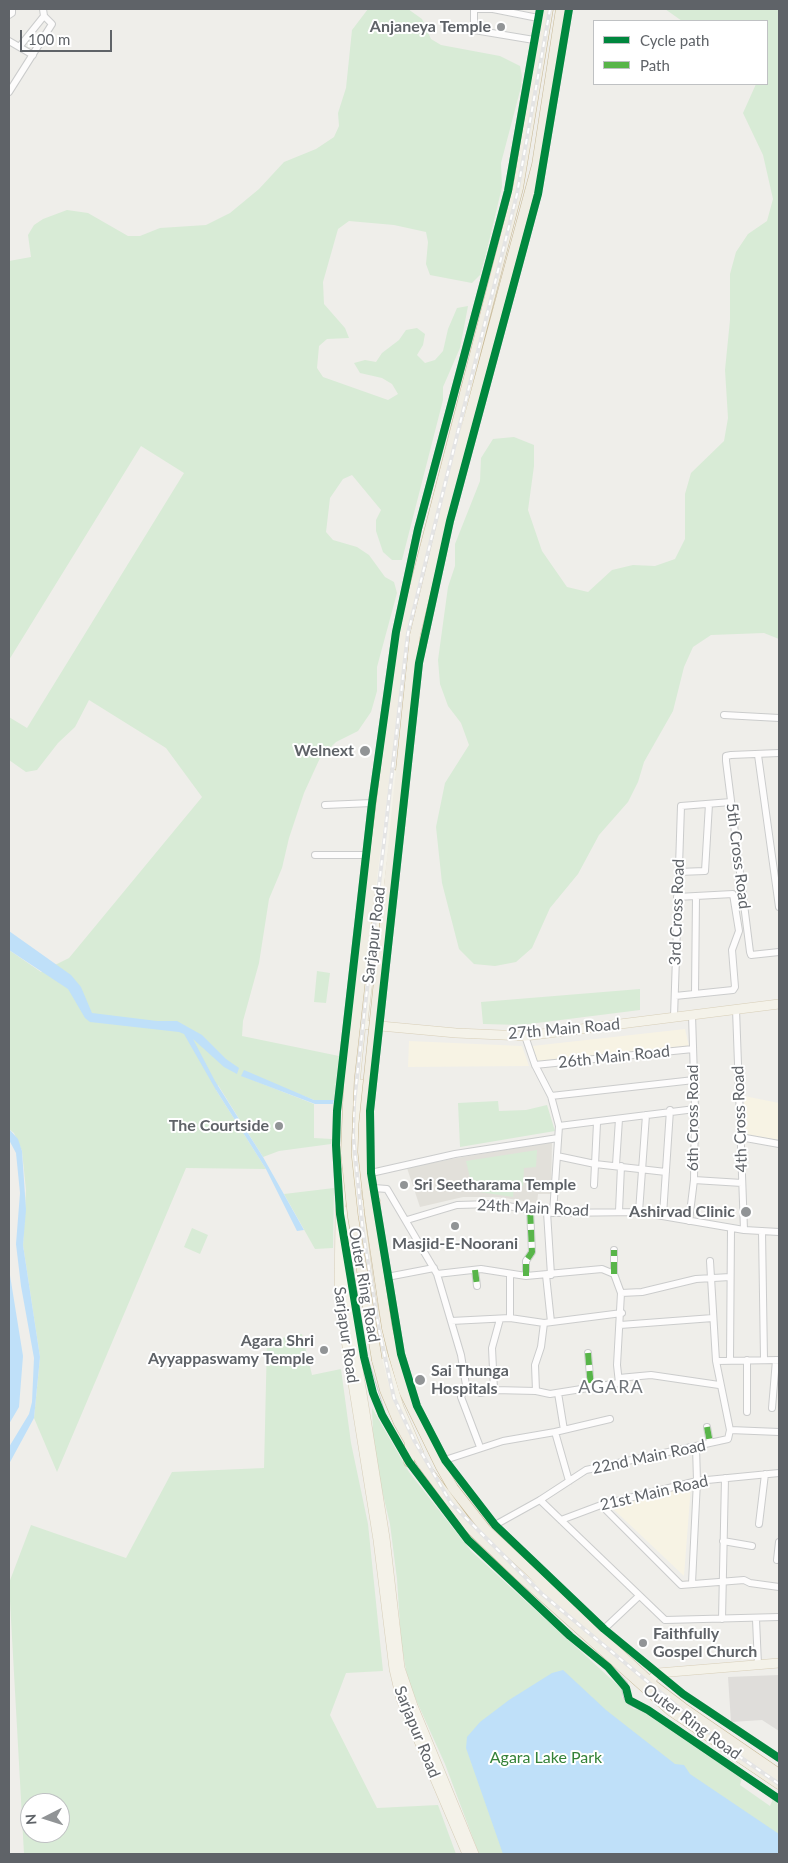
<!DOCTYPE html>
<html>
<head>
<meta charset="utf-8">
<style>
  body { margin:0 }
  #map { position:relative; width:788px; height:1863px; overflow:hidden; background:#efeeea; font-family:Lato,sans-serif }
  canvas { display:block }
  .frame { position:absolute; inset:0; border:10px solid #5f6368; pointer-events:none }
  .legend { position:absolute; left:593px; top:20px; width:175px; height:65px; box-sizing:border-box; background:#fff; border:1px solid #bfc1c3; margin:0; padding:6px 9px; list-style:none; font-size:15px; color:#5f6368 }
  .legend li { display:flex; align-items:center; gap:10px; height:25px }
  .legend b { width:25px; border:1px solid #bfc1c3 }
  .north { position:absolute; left:20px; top:1793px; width:50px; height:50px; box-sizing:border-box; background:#fff; border:1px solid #bfc1c3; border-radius:50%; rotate:265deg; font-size:14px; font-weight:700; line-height:20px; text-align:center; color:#5f6368 }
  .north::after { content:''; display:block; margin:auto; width:18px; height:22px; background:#919496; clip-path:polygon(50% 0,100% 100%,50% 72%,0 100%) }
  .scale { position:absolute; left:20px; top:30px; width:92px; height:22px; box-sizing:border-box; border:2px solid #5f6368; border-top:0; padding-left:6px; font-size:15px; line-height:18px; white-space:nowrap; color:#5f6368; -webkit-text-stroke:4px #fff; paint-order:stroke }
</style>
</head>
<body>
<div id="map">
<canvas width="788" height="1863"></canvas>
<div class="frame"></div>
<ul class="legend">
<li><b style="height:6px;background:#00873e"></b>Cycle path</li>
<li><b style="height:6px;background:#58b549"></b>Path</li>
</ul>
<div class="north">N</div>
<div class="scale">100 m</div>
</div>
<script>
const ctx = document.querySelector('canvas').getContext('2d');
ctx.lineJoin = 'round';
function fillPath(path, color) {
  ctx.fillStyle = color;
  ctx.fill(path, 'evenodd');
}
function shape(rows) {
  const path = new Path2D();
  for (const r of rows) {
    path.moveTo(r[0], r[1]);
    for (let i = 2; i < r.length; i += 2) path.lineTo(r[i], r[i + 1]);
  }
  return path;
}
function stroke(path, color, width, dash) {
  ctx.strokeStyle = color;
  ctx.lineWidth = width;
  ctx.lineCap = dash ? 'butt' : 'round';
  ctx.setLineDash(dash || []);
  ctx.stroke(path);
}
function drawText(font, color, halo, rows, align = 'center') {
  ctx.font = font + ' Lato,sans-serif';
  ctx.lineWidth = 4;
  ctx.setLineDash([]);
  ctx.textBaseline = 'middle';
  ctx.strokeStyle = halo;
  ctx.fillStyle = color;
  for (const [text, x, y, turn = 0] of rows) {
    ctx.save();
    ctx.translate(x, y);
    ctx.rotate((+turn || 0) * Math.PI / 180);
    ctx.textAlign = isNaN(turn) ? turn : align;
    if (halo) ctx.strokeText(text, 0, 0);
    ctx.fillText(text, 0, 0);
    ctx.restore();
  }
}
const commercial = shape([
  [685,1029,689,1046,536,1063,532,1046],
  [409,1041,522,1046,529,1066,408,1067],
  [744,1096,779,1103,779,1140,745,1134],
  [691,1485,684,1576,609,1505]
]);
const industrial = shape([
  [779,1675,779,1731,762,1720,731,1722,728,1677]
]);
const education = shape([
  [552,1142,551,1194,538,1194,537,1203,498,1197,463,1197,420,1207,407,1168,451,1159]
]);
const green = shape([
  [368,9,408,9,422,19,431,39,441,45,500,56,520,66,522,76,521,87,501,163,502,187,486,254,480,275,472,283,430,275,426,264,428,242,426,232,394,225,349,221,338,229,323,282,324,304,345,328,349,338,327,339,319,346,317,368,323,377,388,400,398,394,392,384,382,378,360,373,354,363,365,360,376,362,382,353,399,340,406,330,417,328,425,334,423,345,417,355,425,363,435,360,443,351,448,329,457,308,468,306,460,348,443,387,443,400,402,560,392,560,383,552,376,531,376,520,381,510,352,475,343,479,330,498,326,532,333,540,357,547,369,555,385,577,394,582,397,593,377,667,377,691,371,712,358,731,336,742,320,758,304,793,289,838,282,868,269,899,259,963,243,1021,242,1036,339,1056,334,1100,314,1100,286,1089,245,1077,314,1104,314,1138,332,1139,331,1144,279,1151,263,1157,218,1085,216,1090,266,1169,186,1168,57,1472,34,1418,40,1357,23,1245,26,1190,22,1151,14,1133,9,1129,9,950,41,972,69,958,202,797,166,748,89,700,75,727,58,743,37,770,26,772,9,760,9,717,27,728,184,473,141,446,9,660,9,261,31,257,28,235,34,225,43,219,67,210,88,213,128,236,140,236,160,228,206,225,230,213,259,189,284,162,316,149,334,137,339,126,338,113,346,88,352,30],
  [665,9,779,9,779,639,764,633,711,635,693,647,684,667,673,711,644,762,638,782,628,802,599,835,578,874,550,908,532,948,516,962,495,966,474,964,459,949,442,883,436,827,445,783,469,745,461,723,448,706,440,684,438,660,448,587,455,566,455,544,480,481,481,458,493,439,514,437,534,445,534,466,528,510,542,551,567,587,588,592,612,570,633,565,655,566,675,559,685,539,685,494,691,473,724,441,728,418,725,370,730,320,730,274,736,252,748,234,767,221,773,199,763,155,743,113,756,84,767,84,767,21,682,21],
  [317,971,330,973,326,1003,314,1002],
  [640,989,640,1010,521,1025,483,1024,481,1002],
  [498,1101,499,1111,526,1110,547,1105,555,1131,460,1147,458,1103],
  [537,1150,536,1167,524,1168,523,1186,514,1186,513,1197,473,1191,466,1161],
  [334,1188,333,1248,315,1249,284,1194],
  [192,1228,208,1235,200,1254,184,1247],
  [302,1334,312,1375,341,1369,351,1443,368,1524,383,1671,346,1673,330,1715,377,1808,438,1805,456,1854,24,1854,9,1583,31,1525,126,1558,172,1472,264,1468,267,1341],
  [30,1803,60,1803,60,1833,30,1833],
  [372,1408,409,1472,471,1551,622,1689,622,1697,627,1704,634,1709,645,1710,742,1778,740,1785,770,1806,773,1799,779,1804,779,1854,479,1854,445,1764,408,1682,401,1641,397,1579,390,1524,374,1457]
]);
const water = shape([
  [9,931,71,975,81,987,92,1013,157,1021,177,1021,202,1035,226,1059,239,1068,237,1074,224,1067,193,1039,215,1081,263,1157,304,1230,297,1231,266,1169,216,1090,184,1034,179,1032,90,1022,85,1018,68,989,9,950],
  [244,1070,314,1100,334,1100,333,1104,315,1104,241,1076],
  [9,1129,18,1139,22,1151,26,1210,23,1245,40,1357,34,1418,9,1464,9,1447,29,1414,32,1402,34,1358,21,1286,16,1244,20,1193,16,1153,9,1140],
  [9,1269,23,1356,19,1407,9,1424],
  [563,1670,606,1710,675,1764,684,1765,690,1774,779,1834,779,1854,503,1854,466,1748,467,1737,480,1722,509,1700,552,1673]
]);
const minor = shape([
  [474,9,474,30,534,40],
  [475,9,493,9,538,18],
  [569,9,538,194,450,521,419,663,370,1111,371,1173,401,1354,417,1406,445,1460,495,1525,604,1629,683,1694,779,1758],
  [9,15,12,13,12,9],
  [9,41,33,55],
  [20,46,44,16],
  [9,92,52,24,44,16,43,9],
  [724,715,779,718],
  [779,753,731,755,726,756,726,761,750,952,751,955,779,952],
  [758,755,779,907],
  [325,805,372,803],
  [315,855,366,855],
  [678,872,705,871,709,804],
  [695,994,696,896],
  [675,996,733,990,735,987,732,950,739,931,733,894,677,897],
  [736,1009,744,1230],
  [674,1017,681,806,731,802],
  [525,1036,535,1065,551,1096,559,1126,553,1213],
  [535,1065,693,1049],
  [551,1096,694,1080],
  [559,1126,695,1109],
  [740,1137,779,1144],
  [557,1156,595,1164,666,1172],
  [616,1165,619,1119],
  [371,1173,455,1154,558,1138],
  [694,1180,742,1183],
  [594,1185,597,1123],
  [374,1188,387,1189,437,1274,461,1355,466,1385],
  [339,1199,336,1145,337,1111,372,803,396,632,418,529,508,191,540,9],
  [619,1211,621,1166],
  [547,1212,551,1275],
  [639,1212,646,1115],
  [663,1215,670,1110],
  [407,1220,457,1205,494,1204,553,1213,639,1212,744,1230,779,1232],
  [689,1221,694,1180,695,1109,692,1015],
  [762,1231,764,1360],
  [710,1261,716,1361,730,1430],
  [349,1263,364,1357,382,1415,409,1462,468,1540,570,1636,608,1667,624,1684,627,1697,631,1702,648,1710,779,1799],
  [475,1270,477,1286],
  [437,1274,481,1269,526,1276,602,1269,614,1274,621,1293,642,1292,696,1279,730,1277],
  [614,1274,614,1250],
  [546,1275,551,1322],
  [526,1276,526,1261,532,1252,530,1209],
  [387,1277,434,1268],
  [510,1318,510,1275],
  [451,1321,510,1318,544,1323,622,1313],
  [620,1325,713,1318],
  [588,1353,591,1388],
  [730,1360,731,1228],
  [747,1360,747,1412],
  [716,1361,779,1360],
  [619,1378,651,1375,719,1385],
  [466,1385,480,1393,494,1390,536,1391,550,1394,619,1383,617,1365,621,1293],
  [466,1385,461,1397,480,1447],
  [494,1390,492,1348,500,1319],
  [536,1391,535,1365,541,1347,544,1323],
  [558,1393,564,1430],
  [772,1408,776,1360],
  [707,1427,710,1443],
  [555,1432,569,1481],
  [443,1463,445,1460,503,1441,555,1432,610,1419],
  [540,1500,665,1620,779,1617],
  [601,1505,681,1585,744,1580,750,1583,779,1587],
  [561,1520,601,1505,697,1481,779,1473],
  [759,1524,765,1474],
  [495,1525,540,1500,586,1470,728,1439,730,1430,779,1432],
  [723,1541,752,1546],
  [777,1560,779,1542],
  [692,1583,697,1481,696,1446],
  [722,1619,725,1478],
  [756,1619,758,1665],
  [604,1629,639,1596]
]);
const major = shape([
  [393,774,363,1022,361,1024,352,1114,352,1158,371,1297,382,1351,399,1407,419,1453],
  [348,1023,456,1033,525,1036,779,1004],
  [352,1158,345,1173,340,1214,339,1296,378,1540,394,1669,401,1699,467,1854],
  [361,1186,358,1157,361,1084],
  [376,1202,357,1206,349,1210,347,1215,345,1287,385,1538,400,1668,413,1706,474,1854],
  [645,1685,658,1673,779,1663]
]);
const highway = shape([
  [370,893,403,633,518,188,548,9],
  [388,895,415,635,454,474,537,165,561,9],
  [394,1356,404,1391,441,1467,453,1488,486,1530,654,1686,683,1708,779,1774],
  [377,1360,385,1390,399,1423,422,1463,470,1528,518,1574,670,1710,779,1784],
  [409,1462,410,1443]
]);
const rail = shape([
  [550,9,517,194,408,633,354,1103,353,1135,363,1232,379,1330,394,1398,414,1440,451,1503,542,1594,730,1750,779,1784]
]);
const highwayBridge = shape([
  [370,893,349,1080,346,1153,353,1217,377,1360],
  [388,895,364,1124,363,1152,370,1214,387,1328,394,1356]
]);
const quiet = shape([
  [475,1270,477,1286],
  [614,1274,614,1250],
  [526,1276,526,1261,532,1252,530,1209],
  [588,1353,591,1388],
  [707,1427,710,1443]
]);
const cycleway = shape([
  [540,9,508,191,418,529,396,632,372,803,337,1111,336,1145,340,1214,364,1357,373,1393,382,1415,409,1462,468,1540,570,1636,608,1667,626,1688,629,1700,648,1710,779,1799],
  [569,9,538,194,450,521,419,663,370,1111,371,1173,401,1354,417,1406,445,1460,495,1525,604,1629,683,1694,779,1758]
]);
const markers = [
  [501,27,5,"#919496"],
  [365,751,6,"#919496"],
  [279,1126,5,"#919496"],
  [404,1185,5,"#919496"],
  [746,1212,6,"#919496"],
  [455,1226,5,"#919496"],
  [324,1350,5,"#919496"],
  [420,1380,6,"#919496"],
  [643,1643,5,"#919496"]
];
const poiNames = [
  ["Anjaneya Temple",491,27],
  ["Welnext",354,751],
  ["The Courtside",269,1126],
  ["Sri Seetharama Temple",414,1185,"left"],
  ["Ashirvad Clinic",735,1212],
  ["Masjid-E-Noorani",455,1244,"center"],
  ["Agara Shri",314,1341],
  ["Ayyappaswamy Temple",314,1359],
  ["Sai Thunga",431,1371,"left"],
  ["Hospitals",431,1389,"left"],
  ["Faithfully",653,1634,"left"],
  ["Gospel Church",653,1652,"left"]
];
const streetNames = [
  ["5th Cross Road",738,856,83],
  ["3rd Cross Road",677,912,-88],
  ["Sarjapur Road",374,935,-83],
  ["27th Main Road",564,1029,-5],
  ["26th Main Road",614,1057,-6],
  ["6th Cross Road",693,1118,-90],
  ["4th Cross Road",740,1119,-92],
  ["24th Main Road",533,1208,3],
  ["Outer Ring Road",364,1285,80],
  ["Sarjapur Road",346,1335,82],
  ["22nd Main Road",649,1457,-12],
  ["21st Main Road",654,1493,-13],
  ["Outer Ring Road",692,1722,36],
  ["Sarjapur Road",417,1732,68]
];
const parkNames = [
  ["Agara Lake Park",546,1758]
];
const neighbourhoodNames = [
  ["AGARA",611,1387]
];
fillPath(commercial, '#f7f3e4');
fillPath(industrial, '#dfddda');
fillPath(education, '#e2e0da');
fillPath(green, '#d8ebd6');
fillPath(water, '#bfe0f9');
stroke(minor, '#cbcccc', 8);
stroke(major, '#d7ceb8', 10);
stroke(highway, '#c8b996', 11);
stroke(minor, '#fdfcfc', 6);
stroke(major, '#f4f2e9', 9);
stroke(highway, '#f0ede3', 10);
stroke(rail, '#e4e4e4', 4);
stroke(rail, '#fff', 2, [5.5]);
stroke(highwayBridge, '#c8b996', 11, []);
stroke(highwayBridge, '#f0ede3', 10);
stroke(quiet, '#58b549', 6, [12, 6]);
stroke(cycleway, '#00873e', 8);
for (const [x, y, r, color] of markers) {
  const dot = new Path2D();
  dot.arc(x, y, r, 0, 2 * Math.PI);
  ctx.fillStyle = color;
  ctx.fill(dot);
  stroke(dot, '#fff', 2);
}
drawText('bold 16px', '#5f6368', '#fff', poiNames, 'right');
drawText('16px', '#5f6368', '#fff', streetNames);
drawText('16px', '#348238', '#fff', parkNames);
ctx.letterSpacing = '1px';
drawText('18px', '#70757a', '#fff', neighbourhoodNames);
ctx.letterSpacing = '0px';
</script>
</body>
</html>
